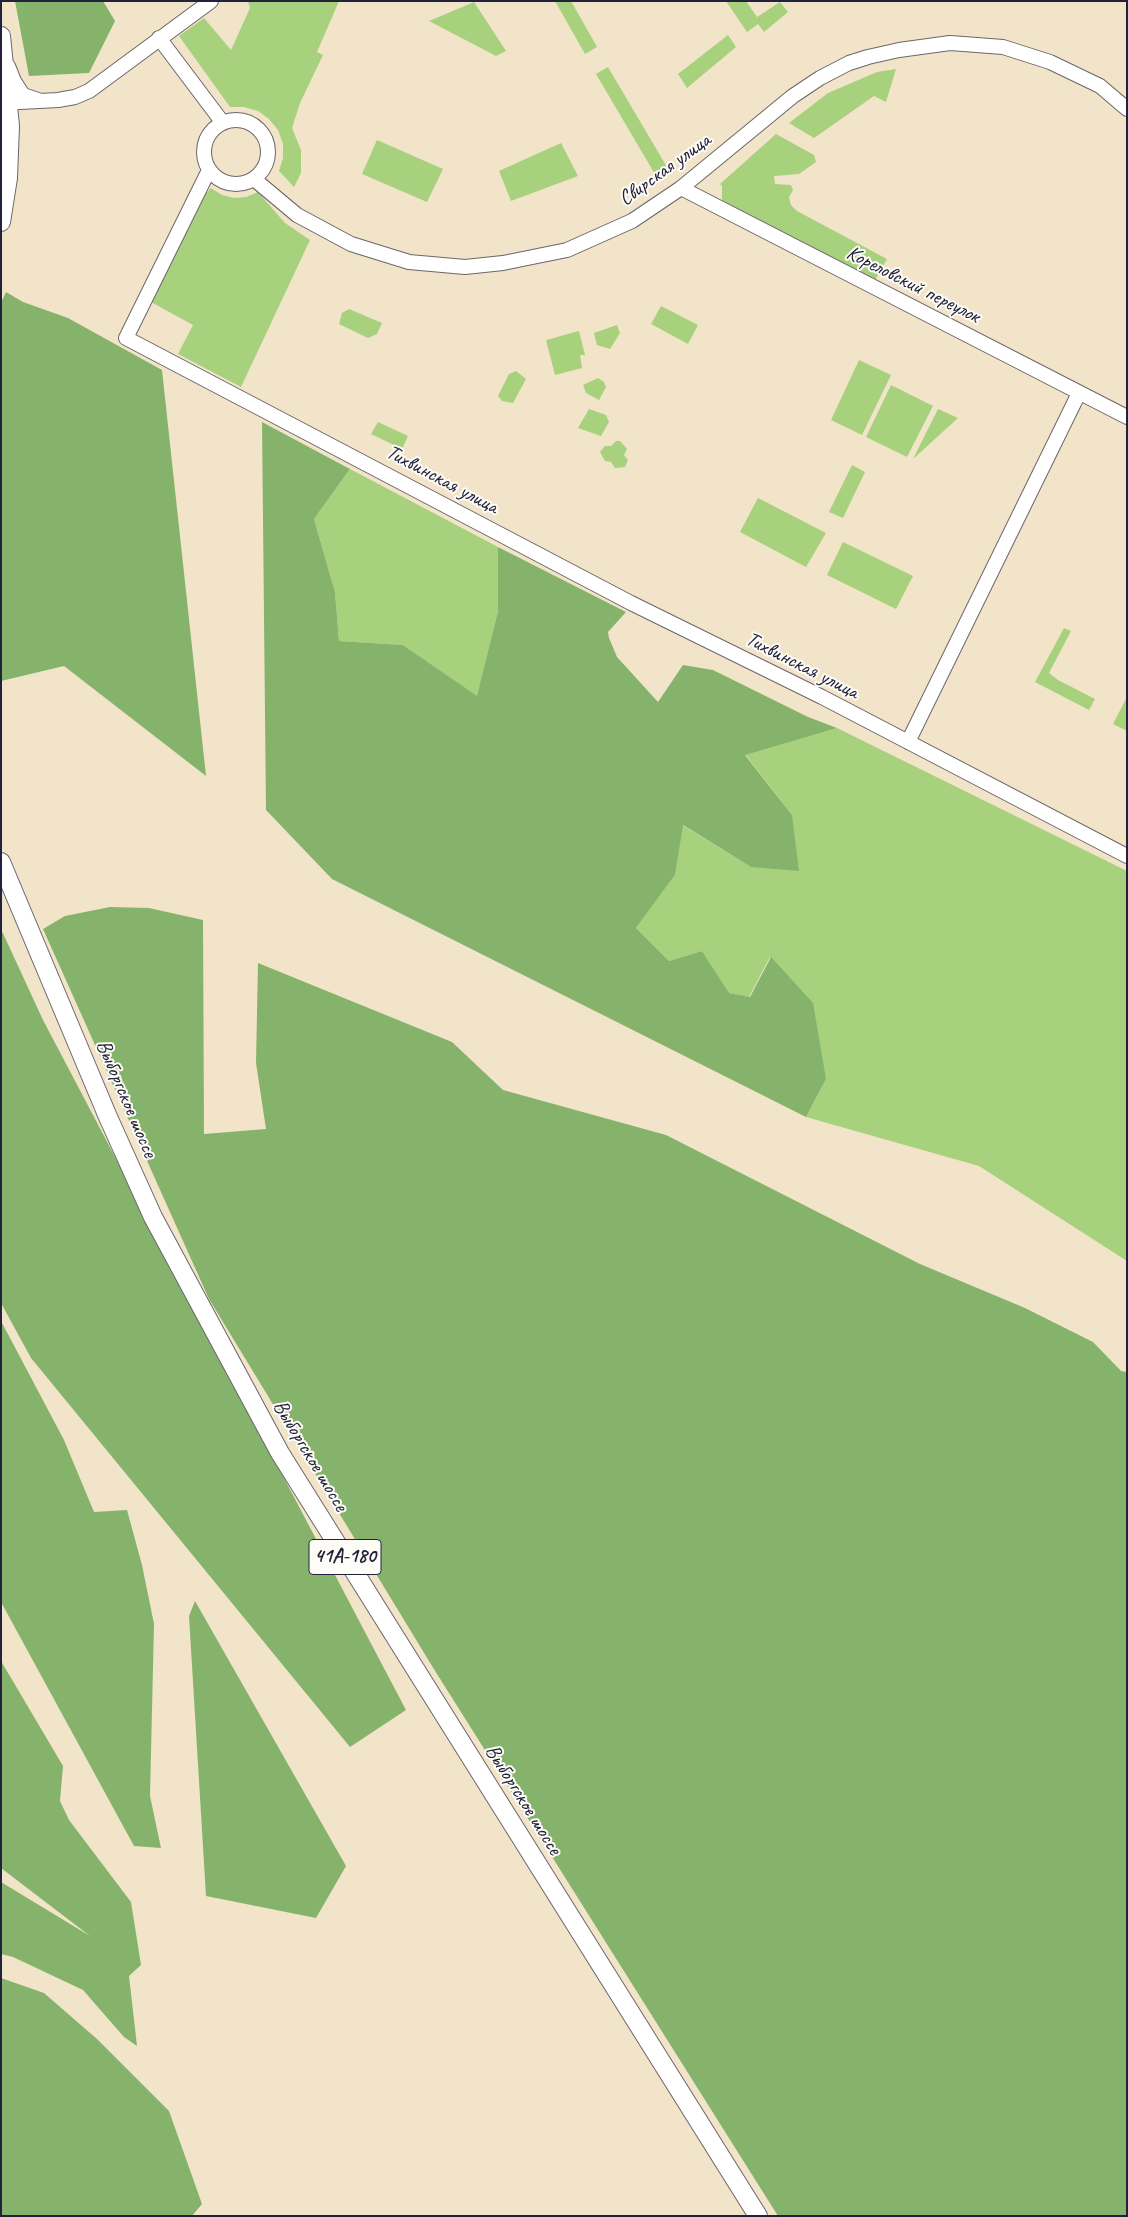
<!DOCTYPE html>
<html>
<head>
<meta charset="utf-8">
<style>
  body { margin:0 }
  #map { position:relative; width:1128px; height:2217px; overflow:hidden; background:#f2e4c8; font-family:Caveat,sans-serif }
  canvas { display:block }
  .frame { position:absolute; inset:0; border:2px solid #22223b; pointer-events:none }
</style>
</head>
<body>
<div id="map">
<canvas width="1128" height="2217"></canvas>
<div class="frame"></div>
</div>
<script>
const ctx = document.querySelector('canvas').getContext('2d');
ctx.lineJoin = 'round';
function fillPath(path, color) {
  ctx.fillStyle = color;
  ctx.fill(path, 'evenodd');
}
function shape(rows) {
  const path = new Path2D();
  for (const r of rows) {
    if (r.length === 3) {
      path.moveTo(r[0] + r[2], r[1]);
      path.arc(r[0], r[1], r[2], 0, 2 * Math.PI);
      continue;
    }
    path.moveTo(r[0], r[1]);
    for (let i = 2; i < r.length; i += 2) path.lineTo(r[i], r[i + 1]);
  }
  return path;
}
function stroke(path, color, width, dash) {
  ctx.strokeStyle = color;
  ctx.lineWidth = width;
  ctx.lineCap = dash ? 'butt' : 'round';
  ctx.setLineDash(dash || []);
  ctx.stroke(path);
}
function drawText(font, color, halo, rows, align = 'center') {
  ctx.font = font + ' Caveat,sans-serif';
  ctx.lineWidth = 4;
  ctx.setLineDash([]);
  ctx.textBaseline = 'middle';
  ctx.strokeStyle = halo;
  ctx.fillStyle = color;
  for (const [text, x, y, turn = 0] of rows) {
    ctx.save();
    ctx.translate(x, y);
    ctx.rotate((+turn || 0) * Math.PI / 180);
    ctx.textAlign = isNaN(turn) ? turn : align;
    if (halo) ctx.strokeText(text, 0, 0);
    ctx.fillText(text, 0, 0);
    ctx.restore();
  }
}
const green = shape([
  [248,1,339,1,317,52,323,55,300,103,292,128,301,150,301,173,294,187,279,171,283,158,283,144,278,130,269,119,258,111,244,107,230,107,179,36,204,18,231,50,250,8],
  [555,1,571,1,597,47,585,54],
  [726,1,746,1,757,17,780,2,788,12,764,32,758,24,747,32],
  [474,2,506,51,496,56,429,21],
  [728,35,736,47,687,88,678,74],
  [608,67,671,174,659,181,596,74],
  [896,69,886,102,874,96,814,138,789,123,828,93,877,72],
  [776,134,814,155,816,162,799,174,774,176,775,184,791,185,793,190,789,197,791,205,797,211,887,259,874,282,722,201,722,186,720,184],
  [377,140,443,169,427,202,362,174],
  [561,143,578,176,511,201,499,171],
  [211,188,222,195,234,198,246,197,258,192,285,223,310,240,241,387,178,354,193,325,151,302,202,198],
  [661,306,698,325,688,344,651,324],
  [349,309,382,323,377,334,368,338,339,324,342,313],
  [617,325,620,333,610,349,597,345,594,333],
  [579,331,585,355,580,355,582,368,555,375,546,340],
  [859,360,891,375,862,435,831,420],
  [516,371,526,379,513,403,502,401,498,396,509,374],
  [598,378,604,382,606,387,599,400,586,393,583,385],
  [891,385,933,406,907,457,866,437],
  [589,409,606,415,609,422,601,436,578,428],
  [938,409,958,418,913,459],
  [378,422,408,436,402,449,371,434],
  [616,441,620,441,627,449,624,455,628,460,625,467,615,468,611,462,605,461,600,452,605,446,611,446],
  [852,465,865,472,843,518,829,512],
  [350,469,498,547,498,611,477,697,403,645,339,641,335,592,314,519],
  [758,498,826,533,806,567,740,532],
  [843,542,913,576,896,609,827,575],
  [1064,628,1071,631,1049,673,1058,680,1095,699,1089,710,1035,682],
  [1127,697,1127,731,1113,724],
  [837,728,1127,871,1127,1261,979,1166,806,1117,826,1079,770,957,749,997,728,993,702,951,669,961,636,928,675,875,682,825,751,867,792,815,745,754]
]);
const forest = shape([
  [15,1,103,1,115,21,89,73,29,76],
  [6,292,23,302,68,318,162,370,206,776,64,666,1,681,1,303],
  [262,422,350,469,314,519,335,592,339,641,403,645,477,696,498,611,498,547,626,612,608,632,609,638,617,657,658,702,683,665,713,670,808,717,837,728,745,755,792,815,799,871,751,867,683,825,675,875,636,928,669,961,702,951,729,993,750,997,771,957,813,1003,826,1079,806,1117,332,879,266,810],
  [110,907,149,908,203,920,204,1134,266,1129,256,1063,258,963,452,1042,503,1090,666,1135,920,1264,1025,1308,1093,1342,1121,1371,1127,1372,1127,2216,778,2216,432,1666,209,1299,43,929,65,916],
  [1,929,43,1020,406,1710,350,1747,31,1358,1,1303],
  [1,1321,64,1440,94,1512,127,1510,142,1565,154,1624,150,1796,161,1848,134,1846,1,1602],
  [195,1601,346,1866,316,1918,206,1896,189,1616],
  [1,1661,63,1766,60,1801,69,1820,131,1902,141,1965,129,1976,137,2046,124,2037,83,1990,13,1957,1,1954,1,1882,90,1936,1,1868],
  [1,1978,44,1993,97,2039,169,2111,202,2204,192,2216,1,2216]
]);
const minor = shape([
  [159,38,223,123],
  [8,66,14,81,23,95,38,100],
  [1,103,58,100,75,97,89,91,211,1],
  [236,152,32],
  [209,170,126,338,631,603,822,697,1127,856],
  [254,179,297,215,351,244,409,262,465,267,503,263,567,250,632,221,681,188,793,96,820,78,849,63,868,57,899,50,950,43,1003,47,1050,62,1100,86,1127,109],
  [681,188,1127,417],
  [908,742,1079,393]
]);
const major = shape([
  [1,36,10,126,8,178,1,222],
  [1,862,108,1117,153,1217,280,1453,758,2216]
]);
const shields = [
  [345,1557,72]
];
const shieldNames = [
  ["41А-180",345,1557]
];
const streetNames = [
  ["Свирская улица",665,170,-36],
  ["Кореловский переулок",913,285,27],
  ["Тихвинская улица",442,480,28],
  ["Тихвинская улица",802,666,27],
  ["Выборгское шоссе",126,1099,67],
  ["Выборгское шоссе",310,1456,59],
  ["Выборгское шоссе",523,1800,58]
];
fillPath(green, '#a7d17c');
fillPath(forest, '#85b36c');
stroke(minor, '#6b666c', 16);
stroke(major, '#6b666c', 20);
stroke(minor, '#fff', 14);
stroke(major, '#fff', 18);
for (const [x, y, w] of shields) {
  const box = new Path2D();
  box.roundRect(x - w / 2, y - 17.5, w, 35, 4);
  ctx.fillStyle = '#fdfcf7';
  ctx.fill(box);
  stroke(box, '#22223b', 1);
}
drawText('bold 20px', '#22223b', null, shieldNames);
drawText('21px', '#22223b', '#fdfcf7', streetNames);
</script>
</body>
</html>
